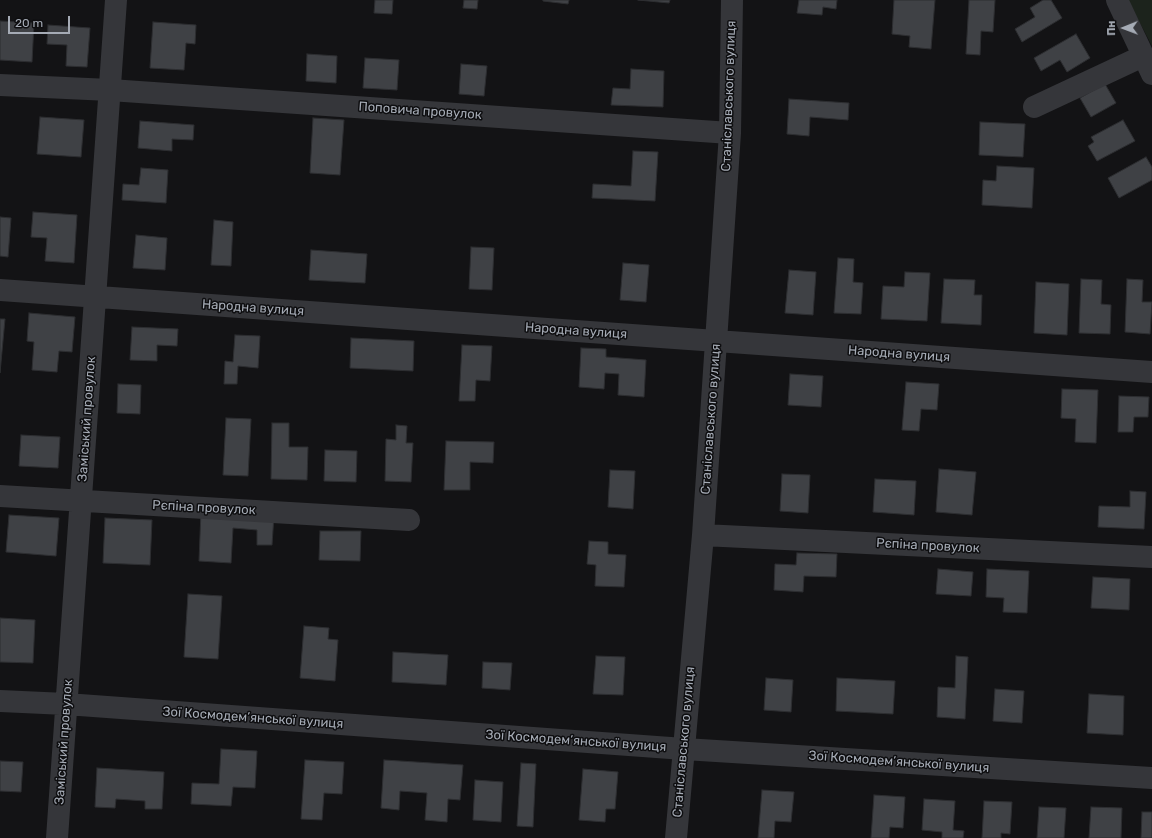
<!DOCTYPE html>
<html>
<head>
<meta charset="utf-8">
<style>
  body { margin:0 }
  #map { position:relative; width:1152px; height:838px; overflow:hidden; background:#131315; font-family:Rubik,sans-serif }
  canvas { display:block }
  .north { position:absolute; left:1104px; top:8px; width:40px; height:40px; -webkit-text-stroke:3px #0e0e10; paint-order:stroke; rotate:269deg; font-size:11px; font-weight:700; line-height:16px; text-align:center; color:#a5abb5 }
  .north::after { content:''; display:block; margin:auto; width:14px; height:18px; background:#a5abb5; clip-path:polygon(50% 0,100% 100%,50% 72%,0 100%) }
  .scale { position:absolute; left:8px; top:16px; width:62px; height:18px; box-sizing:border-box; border:2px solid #a5abb5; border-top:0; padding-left:5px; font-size:12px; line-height:14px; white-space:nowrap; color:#a5abb5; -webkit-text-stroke:3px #0e0e10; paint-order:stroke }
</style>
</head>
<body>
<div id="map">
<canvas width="1152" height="838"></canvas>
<div class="north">Пн</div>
<div class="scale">20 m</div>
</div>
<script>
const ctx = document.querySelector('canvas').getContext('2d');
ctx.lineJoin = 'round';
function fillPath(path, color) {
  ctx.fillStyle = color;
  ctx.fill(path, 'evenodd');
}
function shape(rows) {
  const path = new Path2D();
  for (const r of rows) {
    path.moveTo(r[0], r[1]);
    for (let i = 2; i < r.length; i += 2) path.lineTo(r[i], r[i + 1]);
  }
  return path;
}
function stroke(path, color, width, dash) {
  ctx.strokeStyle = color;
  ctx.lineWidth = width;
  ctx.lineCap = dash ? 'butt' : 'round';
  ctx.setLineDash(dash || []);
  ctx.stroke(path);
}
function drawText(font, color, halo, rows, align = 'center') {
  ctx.font = font + ' Rubik,sans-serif';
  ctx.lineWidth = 3;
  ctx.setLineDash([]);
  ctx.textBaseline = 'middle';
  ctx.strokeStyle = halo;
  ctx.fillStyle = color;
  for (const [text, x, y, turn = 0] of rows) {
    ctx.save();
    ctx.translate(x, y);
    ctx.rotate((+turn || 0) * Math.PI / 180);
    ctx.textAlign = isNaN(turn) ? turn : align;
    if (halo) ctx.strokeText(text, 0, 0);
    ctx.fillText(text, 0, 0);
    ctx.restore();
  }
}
const green = shape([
  [1128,0,1152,0,1152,46]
]);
const building = shape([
  [375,0,393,0,392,14,374,13,375,0],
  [464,0,478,0,477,9,463,8,464,0],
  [543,0,569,0,568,4,543,1,543,0],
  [638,0,670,0,669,3,638,0],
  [799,0,837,0,836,9,823,7,822,15,797,13,799,0],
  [894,0,935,0,931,49,909,47,910,36,892,34,894,0],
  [969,0,995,0,993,32,981,31,980,55,966,54,969,0],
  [1043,0,1051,0,1062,18,1022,42,1015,29,1035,17,1030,8,1043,0],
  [0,21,34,23,32,62,0,60,0,21],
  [153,22,196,25,195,44,186,43,184,70,150,68,153,22],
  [48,25,90,28,87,67,66,66,67,45,47,44,48,25],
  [1076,34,1090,58,1067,72,1060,60,1041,71,1034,58,1076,34],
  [307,54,337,56,336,83,306,81,307,54],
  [365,58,399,60,397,90,363,88,365,58],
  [461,64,487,66,484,96,459,94,461,64],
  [631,69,664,71,663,107,611,105,613,88,630,89,631,69],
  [1105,84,1116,103,1091,117,1080,98,1105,84],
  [789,99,849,103,848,120,810,117,809,136,787,134,789,99],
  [40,117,84,120,81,157,37,154,40,117],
  [313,118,344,120,340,175,310,173,313,118],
  [1123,120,1135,141,1097,161,1088,146,1094,142,1091,137,1123,120],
  [140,121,194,125,193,140,172,139,172,151,138,148,140,121],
  [980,122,1025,124,1023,157,979,155,980,122],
  [633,151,658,152,655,201,592,198,593,184,631,186,633,151],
  [1146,157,1152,167,1152,180,1119,198,1108,178,1146,157],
  [997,166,1034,168,1032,208,982,205,983,180,996,181,997,166],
  [141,168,168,170,166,203,122,200,123,184,139,185,141,168],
  [33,212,77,215,74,263,45,261,47,238,31,237,33,212],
  [0,217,11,218,8,257,0,256,0,217],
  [214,220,233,222,231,266,211,265,214,220],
  [136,235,167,238,165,270,133,268,136,235],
  [471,247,494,248,492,290,469,289,471,247],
  [311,250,367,254,365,283,309,280,311,250],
  [838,258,854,259,853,282,863,283,861,314,834,313,838,258],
  [623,263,649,265,646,302,620,300,623,263],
  [789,270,816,272,813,315,785,313,789,270],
  [905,272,930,273,927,321,881,319,883,286,904,287,905,272],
  [944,279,975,280,974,295,982,295,981,325,941,323,944,279],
  [1081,279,1102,280,1101,304,1111,305,1110,334,1079,333,1081,279],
  [1127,279,1143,280,1142,302,1152,302,1150,334,1125,332,1127,279],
  [1036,282,1069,284,1067,335,1034,333,1036,282],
  [29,313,75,317,72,352,59,351,57,372,32,370,34,342,27,341,29,313],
  [0,319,5,319,0,373,0,319],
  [132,327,178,329,177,346,157,345,157,361,130,360,132,327],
  [235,335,260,336,258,368,238,366,237,384,224,384,225,361,233,362,235,335],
  [351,338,414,341,413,371,350,368,351,338],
  [462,345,492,346,490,381,476,380,475,401,459,401,462,345],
  [581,348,606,349,606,357,646,360,644,397,618,395,619,374,605,373,604,389,579,387,581,348],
  [790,374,823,376,821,407,788,405,790,374],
  [906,382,939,384,937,410,921,409,919,431,902,430,906,382],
  [118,384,141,385,140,414,117,413,118,384],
  [1062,389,1098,390,1096,443,1075,442,1076,419,1061,418,1062,389],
  [1119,396,1149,397,1148,417,1134,417,1133,432,1118,432,1119,396],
  [226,418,251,419,248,476,223,475,226,418],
  [272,423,289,423,289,447,308,447,307,480,271,479,272,423],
  [396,425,407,426,406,443,413,443,411,482,385,481,386,439,396,440,396,425],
  [21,435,60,437,58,468,19,466,21,435],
  [446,441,494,442,493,463,470,462,470,490,444,490,446,441],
  [325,450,357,451,356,482,324,481,325,450],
  [939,469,976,472,972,515,936,512,939,469],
  [610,470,635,471,633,509,608,507,610,470],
  [782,474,810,475,808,513,780,511,782,474],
  [875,479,916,481,914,515,873,512,875,479],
  [1130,491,1146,492,1144,529,1098,527,1099,506,1130,507,1130,491],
  [201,511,274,515,272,545,257,545,257,530,233,528,231,563,199,561,201,511],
  [9,515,59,518,56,556,6,552,9,515],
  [105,518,152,520,150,565,103,563,105,518],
  [320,531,361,531,360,561,319,560,320,531],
  [589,541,608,542,608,554,626,555,624,587,595,586,596,565,587,564,589,541],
  [797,553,837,554,836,577,804,576,803,592,774,590,775,564,796,565,797,553],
  [938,569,973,572,971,596,936,594,938,569],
  [987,569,1029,571,1027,613,1003,612,1004,598,986,597,987,569],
  [1093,577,1130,579,1129,610,1091,608,1093,577],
  [188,594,222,596,218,659,184,657,188,594],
  [0,618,35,620,33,663,0,662,0,618],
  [304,626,329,628,328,639,338,640,335,681,300,678,304,626],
  [393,652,448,655,446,685,392,682,393,652],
  [596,656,625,657,623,695,593,694,596,656],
  [956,656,968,657,965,719,937,717,938,687,955,688,956,656],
  [483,662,512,663,510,690,482,688,483,662],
  [766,678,793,680,791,712,764,710,766,678],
  [837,678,895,681,893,714,836,711,837,678],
  [995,689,1024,691,1022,723,993,721,995,689],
  [1089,694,1124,696,1123,735,1087,733,1089,694],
  [221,749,257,751,255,788,233,787,231,806,191,804,192,783,219,784,221,749],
  [305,760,344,762,342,794,324,793,322,820,301,819,305,760],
  [384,760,463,765,460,800,448,799,447,822,425,820,427,793,400,791,399,810,381,808,384,760],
  [0,761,23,762,21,792,0,791,0,761],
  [521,763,536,764,533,827,517,826,521,763],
  [97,768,164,772,162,809,145,809,145,801,116,799,115,808,95,807,97,768],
  [583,769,618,772,615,809,606,809,605,822,579,820,583,769],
  [475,780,503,782,501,822,473,820,475,780],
  [762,790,794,792,791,822,775,821,774,838,758,838,762,790],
  [874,795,905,797,903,828,890,827,889,838,871,838,874,795],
  [924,799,955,801,953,830,964,831,963,838,942,838,942,832,922,830,924,799],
  [984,801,1012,802,1010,834,1001,833,1001,838,982,838,984,801],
  [1039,807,1066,808,1064,838,1037,838,1039,807],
  [1091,807,1122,808,1121,838,1089,838,1091,807],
  [1142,812,1152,812,1152,838,1141,838,1142,812]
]);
const minor = shape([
  [1117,0,1152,74],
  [0,85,110,90,730,133],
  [1034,107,1143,56],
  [0,290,1152,372],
  [0,496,409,520],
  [703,535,1152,557],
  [0,701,66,704,684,749,1152,778],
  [57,838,116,0],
  [676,838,703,535,730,133,732,0]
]);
const streetNames = [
  ["Станіславського вулиця",729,96,-88],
  ["Поповича провулок",420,111,4],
  ["Народна вулиця",253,308,4],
  ["Народна вулиця",576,331,4],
  ["Народна вулиця",899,354,4],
  ["Заміський провулок",87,419,-86],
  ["Станіславського вулиця",711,419,-86],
  ["Рєпіна провулок",204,508,3],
  ["Рєпіна провулок",928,546,3],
  ["Зої Космодем’янської вулиця",253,718,4],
  ["Зої Космодем’янської вулиця",576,741,4],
  ["Заміський провулок",64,742,-86],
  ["Станіславського вулиця",684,742,-85],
  ["Зої Космодем’янської вулиця",899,762,4]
];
fillPath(green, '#1c231c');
fillPath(building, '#3f4145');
stroke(building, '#2d2e31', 1);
stroke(minor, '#35363a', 22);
drawText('13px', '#a5abb5', '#0e0e10', streetNames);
</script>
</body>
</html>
